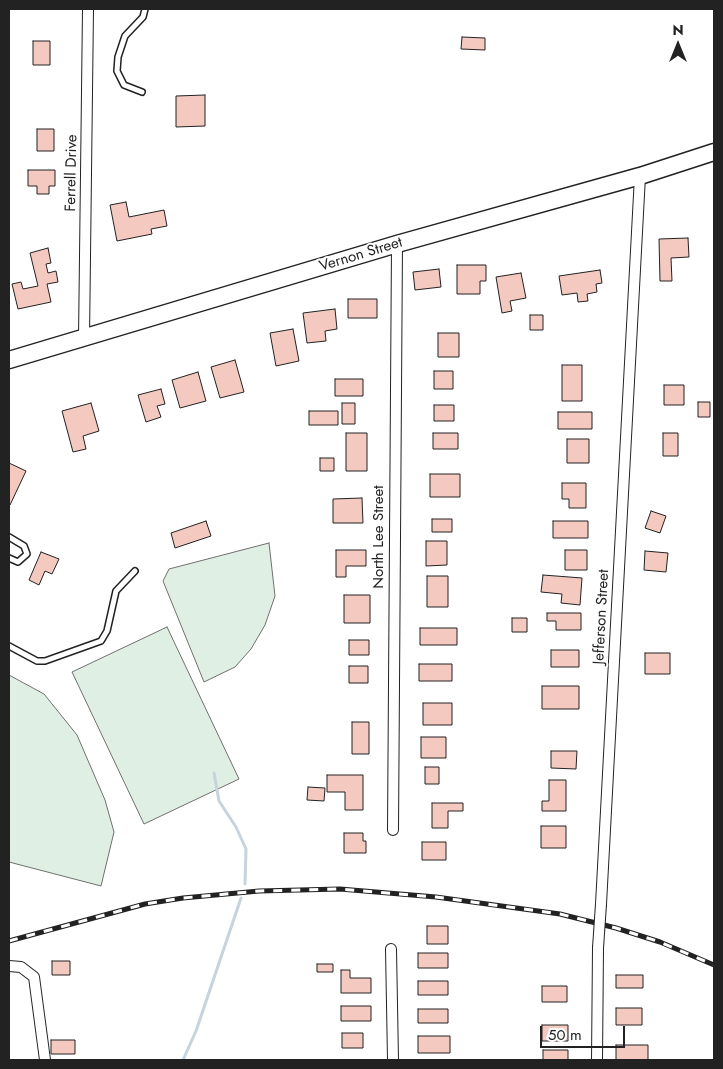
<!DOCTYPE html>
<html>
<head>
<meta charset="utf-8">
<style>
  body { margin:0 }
  #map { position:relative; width:723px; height:1069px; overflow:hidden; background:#fff; font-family:Jost,sans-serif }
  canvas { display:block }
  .frame { position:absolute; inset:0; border:10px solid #222; pointer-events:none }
  .north { position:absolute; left:653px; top:20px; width:50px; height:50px; -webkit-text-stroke:4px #fff; paint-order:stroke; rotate:0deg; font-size:14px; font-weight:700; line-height:20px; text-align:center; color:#222 }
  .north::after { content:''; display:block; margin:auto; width:18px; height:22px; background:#222; clip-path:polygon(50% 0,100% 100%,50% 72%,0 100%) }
  .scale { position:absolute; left:540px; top:1026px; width:85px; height:22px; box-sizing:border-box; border:2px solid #222; border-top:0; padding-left:6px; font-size:15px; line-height:18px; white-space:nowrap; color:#222; -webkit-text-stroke:4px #fff; paint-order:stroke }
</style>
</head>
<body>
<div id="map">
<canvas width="723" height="1069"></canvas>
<div class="frame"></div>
<div class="north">N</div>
<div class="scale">50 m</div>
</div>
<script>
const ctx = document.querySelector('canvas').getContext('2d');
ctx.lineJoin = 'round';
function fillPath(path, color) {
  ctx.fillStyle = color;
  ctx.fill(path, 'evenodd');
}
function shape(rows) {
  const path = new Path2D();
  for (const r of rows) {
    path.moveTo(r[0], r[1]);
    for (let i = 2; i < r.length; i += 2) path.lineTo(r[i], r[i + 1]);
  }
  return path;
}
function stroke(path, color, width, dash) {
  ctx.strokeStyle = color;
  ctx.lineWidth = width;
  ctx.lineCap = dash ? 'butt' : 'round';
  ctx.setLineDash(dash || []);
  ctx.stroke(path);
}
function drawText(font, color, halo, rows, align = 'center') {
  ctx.font = font + ' Jost,sans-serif';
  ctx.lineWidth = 4;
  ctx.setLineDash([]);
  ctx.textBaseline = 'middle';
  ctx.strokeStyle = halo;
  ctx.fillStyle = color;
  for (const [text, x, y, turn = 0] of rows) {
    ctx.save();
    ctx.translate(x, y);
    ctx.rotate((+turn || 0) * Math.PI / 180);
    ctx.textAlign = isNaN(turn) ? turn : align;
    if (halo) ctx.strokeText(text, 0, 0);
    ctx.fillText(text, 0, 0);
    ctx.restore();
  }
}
const green = shape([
  [269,543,275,596,265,625,251,649,235,667,204,682,163,581,169,569,269,543],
  [167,627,239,779,144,824,72,672,167,627],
  [9,675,44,694,77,735,105,800,114,832,101,886,9,862,9,675]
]);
const stream = shape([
  [214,773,219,801,236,827,246,849,245,884],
  [183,1060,196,1031,241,898]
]);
const building = shape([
  [462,37,485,38,485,50,461,49,462,37],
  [33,41,50,41,50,65,33,65,33,41],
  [205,95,205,126,176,127,176,96,205,95],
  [37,129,54,129,54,151,37,151,37,129],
  [28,170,55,170,55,186,49,186,49,194,37,194,37,186,28,186,28,170],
  [126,202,129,217,164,210,167,226,151,229,152,234,117,241,110,205,126,202],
  [688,238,689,257,671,258,672,281,660,281,659,239,688,238],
  [48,248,51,263,46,264,48,273,56,271,58,282,47,284,51,302,18,309,12,284,21,282,23,289,38,286,30,253,48,248],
  [457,265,486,265,486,281,480,281,480,294,457,294,457,265],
  [439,269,441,287,415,290,413,272,439,269],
  [600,270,602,283,596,284,597,292,587,294,588,301,578,302,577,293,562,295,559,276,600,270],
  [521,273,526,298,510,301,512,311,502,313,496,277,521,273],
  [348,299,377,299,377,318,348,318,348,299],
  [335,309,337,329,325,331,326,341,307,343,303,313,335,309],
  [530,315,543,315,543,330,530,330,530,315],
  [293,329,299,361,276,366,270,333,293,329],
  [438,333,459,333,459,357,438,357,438,333],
  [235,360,244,392,220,398,211,367,235,360],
  [562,365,582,365,582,401,562,401,562,365],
  [434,371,453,371,453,389,434,389,434,371],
  [198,372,206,401,180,408,172,380,198,372],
  [335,379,363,379,363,396,335,396,335,379],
  [664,385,684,385,684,405,664,405,664,385],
  [161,389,165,404,157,406,161,417,146,422,138,395,161,389],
  [698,402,710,402,710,417,698,417,698,402],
  [91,403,99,431,83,436,86,449,73,452,62,411,91,403],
  [342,403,355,403,355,424,342,424,342,403],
  [434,405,454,405,454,421,434,421,434,405],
  [309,411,338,411,338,425,309,425,309,411],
  [558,412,592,412,592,429,558,429,558,412],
  [346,433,367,433,367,471,346,471,346,433],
  [433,433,458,433,458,449,433,449,433,433],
  [663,433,678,433,678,456,663,456,663,433],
  [567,439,589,439,589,463,567,463,567,439],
  [320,458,334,458,334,471,320,471,320,458],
  [9,463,26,471,10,505,9,505,9,463],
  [430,474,460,474,460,497,430,497,430,474],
  [562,483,586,483,586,508,569,508,569,499,562,499,562,483],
  [362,498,363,523,333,523,333,499,362,498],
  [651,511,666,516,660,533,645,528,651,511],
  [432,519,452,519,452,532,432,532,432,519],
  [206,521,211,536,175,548,171,533,206,521],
  [553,521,588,521,588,538,553,538,553,521],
  [426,541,447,541,447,565,426,566,426,541],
  [336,550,366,550,366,566,346,566,346,577,336,577,336,550],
  [565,550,587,550,587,570,565,570,565,550],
  [645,551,668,553,666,572,644,570,645,551],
  [41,552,59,559,52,574,45,571,39,585,29,580,41,552],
  [543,575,582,578,580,605,561,603,562,594,541,592,543,575],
  [427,576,448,576,448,607,427,607,427,576],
  [344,595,370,595,370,623,344,623,344,595],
  [547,613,581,613,581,630,556,630,556,621,547,621,547,613],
  [512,618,527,618,527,632,512,632,512,618],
  [420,628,457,628,457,645,420,645,420,628],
  [349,640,369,640,369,655,349,655,349,640],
  [551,650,579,650,579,667,551,667,551,650],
  [645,653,670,653,670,674,645,674,645,653],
  [419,664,452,664,452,681,419,681,419,664],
  [349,666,368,666,368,683,349,683,349,666],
  [542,686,579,686,579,709,542,709,542,686],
  [423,703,452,703,452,725,423,725,423,703],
  [352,722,369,722,369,754,352,754,352,722],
  [421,737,446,737,446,758,421,758,421,737],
  [551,751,577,751,576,769,551,768,551,751],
  [425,767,439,767,439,784,425,784,425,767],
  [327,775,363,775,363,810,345,810,345,792,327,792,327,775],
  [549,780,566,780,566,811,542,811,542,801,549,801,549,780],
  [308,787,325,788,324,801,307,800,308,787],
  [432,803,463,803,463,811,448,811,448,828,432,828,432,803],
  [541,826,566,826,566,848,541,848,541,826],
  [344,833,363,833,363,841,366,841,366,853,344,853,344,833],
  [422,842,446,842,446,860,422,860,422,842],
  [427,926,448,926,448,944,427,944,427,926],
  [418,953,448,953,448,968,418,968,418,953],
  [52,961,70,961,70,975,52,975,52,961],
  [317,964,333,964,333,972,317,972,317,964],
  [341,970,350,970,350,978,371,978,371,993,341,993,341,970],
  [616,975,643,975,643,988,616,988,616,975],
  [418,981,448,981,448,995,418,995,418,981],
  [542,986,567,986,567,1002,542,1002,542,986],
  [341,1006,371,1006,371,1021,341,1021,341,1006],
  [616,1008,642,1008,642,1025,616,1025,616,1008],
  [418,1009,448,1009,448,1023,418,1023,418,1009],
  [542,1025,568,1025,568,1041,542,1041,542,1025],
  [342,1033,363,1033,363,1048,342,1048,342,1033],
  [418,1036,450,1036,450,1053,418,1053,418,1036],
  [51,1040,75,1040,75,1054,51,1054,51,1040],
  [616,1045,648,1045,648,1060,616,1060,616,1045],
  [543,1050,568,1050,568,1060,543,1060,543,1050]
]);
const service = shape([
  [142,92,124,85,117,71,118,57,125,36,143,17,145,9],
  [9,537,24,546,27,554,18,562,9,558],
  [9,646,37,661,45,661,101,641,107,631,116,591,135,571]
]);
const minor = shape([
  [84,338,88,9],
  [393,830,397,244],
  [601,904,640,176],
  [391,949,393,1060],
  [9,966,21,967,34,977,45,1060],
  [597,1060,598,948]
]);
const primary = shape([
  [9,360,397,244,640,176,714,152]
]);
const rail = shape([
  [9,941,145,904,183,898,259,891,340,889,436,897,560,914,616,928,660,942,714,965]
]);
const minorBridge = shape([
  [598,948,601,904]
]);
const streetNames = [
  ["Ferrell Drive",72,173,-89],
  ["Vernon Street",361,255,-17],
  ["North Lee Street",379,537,-90],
  ["Jefferson Street",602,617,-87]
];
fillPath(green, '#e0efe3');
stroke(green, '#6f6f6f', 1);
stroke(stream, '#c7d3dd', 3);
fillPath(building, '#f3c9c0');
stroke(building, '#222', 1);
stroke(service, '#222', 8);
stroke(minor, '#222', 12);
stroke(primary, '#222', 19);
stroke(service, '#fff', 5);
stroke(minor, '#fff', 10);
stroke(primary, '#fff', 16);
stroke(rail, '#222', 5);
stroke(rail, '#fff', 3, [9]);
stroke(minorBridge, '#222', 12, []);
stroke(minorBridge, '#fff', 10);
drawText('15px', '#222', '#fff', streetNames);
</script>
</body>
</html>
